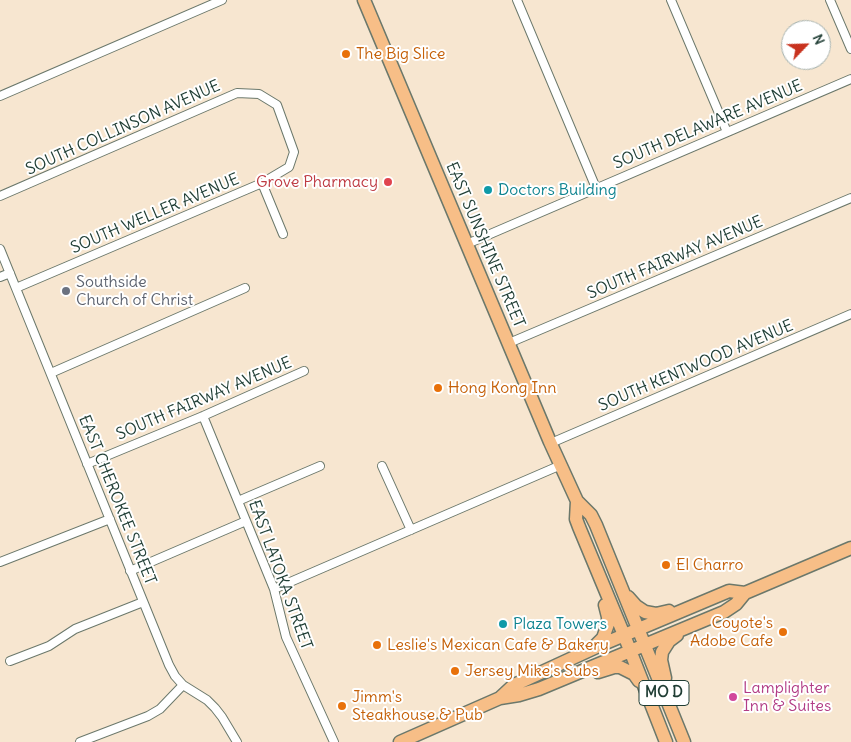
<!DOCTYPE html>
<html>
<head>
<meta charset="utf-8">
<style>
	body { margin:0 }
	#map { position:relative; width:851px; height:742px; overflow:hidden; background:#f7e6d0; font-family:Delius,sans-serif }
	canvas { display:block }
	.north { position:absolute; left:781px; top:20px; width:50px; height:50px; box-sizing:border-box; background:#fff; border:1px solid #a5b1ae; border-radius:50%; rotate:66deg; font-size:14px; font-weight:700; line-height:20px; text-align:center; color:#1f3d34 }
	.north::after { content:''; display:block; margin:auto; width:18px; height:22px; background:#c8321e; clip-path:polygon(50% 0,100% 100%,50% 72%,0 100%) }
</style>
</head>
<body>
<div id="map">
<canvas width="851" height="742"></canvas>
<div class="north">N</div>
</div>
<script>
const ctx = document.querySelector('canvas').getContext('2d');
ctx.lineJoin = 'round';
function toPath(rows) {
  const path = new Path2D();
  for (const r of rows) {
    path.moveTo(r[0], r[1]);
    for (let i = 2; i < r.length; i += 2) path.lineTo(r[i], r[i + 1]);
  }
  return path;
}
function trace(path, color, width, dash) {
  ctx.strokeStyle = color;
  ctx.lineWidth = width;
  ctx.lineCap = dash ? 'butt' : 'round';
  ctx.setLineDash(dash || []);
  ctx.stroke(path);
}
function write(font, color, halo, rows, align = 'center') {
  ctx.font = font + ' Delius,sans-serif';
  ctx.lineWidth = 4;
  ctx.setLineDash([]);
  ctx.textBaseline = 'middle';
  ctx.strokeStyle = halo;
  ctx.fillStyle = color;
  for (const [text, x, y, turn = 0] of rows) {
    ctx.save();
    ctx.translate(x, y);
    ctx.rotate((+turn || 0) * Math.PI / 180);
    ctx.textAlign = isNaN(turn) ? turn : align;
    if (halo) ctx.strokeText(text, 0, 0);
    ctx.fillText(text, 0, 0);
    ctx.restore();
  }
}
const street = toPath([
	[517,0,596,188],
	[671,0,727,132],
	[830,0,851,49],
	[0,96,222,0],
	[262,183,283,234],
	[0,196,237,93,259,94,277,105,294,152,289,167,262,183,16,288],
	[467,244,851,79],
	[0,249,169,665,175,676,183,685,207,700,215,708,222,717,237,742],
	[0,277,10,273],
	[509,343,851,198],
	[51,373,245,288],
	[203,416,274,589,286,637,334,742],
	[551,443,851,314],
	[87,464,203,416,304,371],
	[382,466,411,530],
	[238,501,320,466],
	[0,562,110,519],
	[130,571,246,521],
	[274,589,561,465],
	[10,661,49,646,75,629,143,602],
	[80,742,148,716,160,709,183,685]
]);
const primary = toPath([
	[364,0,550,442,577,501,591,515,596,525,684,742],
	[577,501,576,519,579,527,624,635,666,742],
	[628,597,636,606,645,612,656,614,669,611],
	[596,645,603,638,608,624,608,617,605,605],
	[598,672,614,667,620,667,634,674,639,681],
	[665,678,661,660,662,652,669,641,677,635],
	[500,698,514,685,603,644,729,591,745,593],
	[400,742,500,698,519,695,539,689,724,612,736,604,745,593,851,548]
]);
const markers = [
	[346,54,5,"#e8710a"],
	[388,182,5,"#e0444e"],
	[488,190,5,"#0f9aa8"],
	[66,291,5,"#6b7280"],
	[438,388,5,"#e8710a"],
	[666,565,5,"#e8710a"],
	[503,624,5,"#0f9aa8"],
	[783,632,5,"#e8710a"],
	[377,645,5,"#e8710a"],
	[455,671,5,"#e8710a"],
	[733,697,5,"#d1479c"],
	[342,706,5,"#e8710a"]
];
const shields = [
	[664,693,50]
];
const shieldNames = [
	["MO D",664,693]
];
const foodNames = [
	["The Big Slice",356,54],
	["Hong Kong Inn",448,388],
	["El Charro",676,565],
	["Coyote's",773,623,"right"],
	["Adobe Cafe",773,641,"right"],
	["Leslie's Mexican Cafe & Bakery",387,645],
	["Jersey Mike's Subs",465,671],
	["Jimm's",352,697],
	["Steakhouse & Pub",352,715]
];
const streetNames = [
	["SOUTH DELAWARE AVENUE",708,125,-23],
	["SOUTH COLLINSON AVENUE",123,128,-24],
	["SOUTH WELLER AVENUE",155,214,-23],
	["EAST SUNSHINE STREET",485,245,67],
	["SOUTH FAIRWAY AVENUE",675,258,-23],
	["SOUTH KENTWOOD AVENUE",696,366,-23],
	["SOUTH FAIRWAY AVENUE",204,399,-23],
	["EAST CHEROKEE STREET",117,500,68],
	["EAST LATOKA STREET",280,575,70]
];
const healthNames = [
	["Grove Pharmacy",378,182]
];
const cultureNames = [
	["Doctors Building",498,190],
	["Plaza Towers",513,624]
];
const worshipNames = [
	["Southside",76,282],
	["Church of Christ",76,300]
];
const hotelNames = [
	["Lamplighter",743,688],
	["Inn & Suites",743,706]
];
trace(street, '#6b786b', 10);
trace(primary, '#6b786b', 15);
trace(street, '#fff', 8);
trace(primary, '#f7be87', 12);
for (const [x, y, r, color] of markers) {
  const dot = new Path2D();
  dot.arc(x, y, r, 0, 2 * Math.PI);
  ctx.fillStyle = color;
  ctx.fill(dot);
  trace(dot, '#fff', 2);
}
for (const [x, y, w] of shields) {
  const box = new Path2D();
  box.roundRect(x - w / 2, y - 12.5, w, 25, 4);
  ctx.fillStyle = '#fff';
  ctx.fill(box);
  trace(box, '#1f3d34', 1);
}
write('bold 15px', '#1f3d34', null, shieldNames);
write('16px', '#c56008', '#fff', foodNames, 'left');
write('16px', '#1f3d34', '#fff', streetNames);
write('16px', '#be3a42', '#fff', healthNames, 'right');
write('16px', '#0d838f', '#fff', cultureNames, 'left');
write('16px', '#5b616d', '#fff', worshipNames, 'left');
write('16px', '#b23c85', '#fff', hotelNames, 'left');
</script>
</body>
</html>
